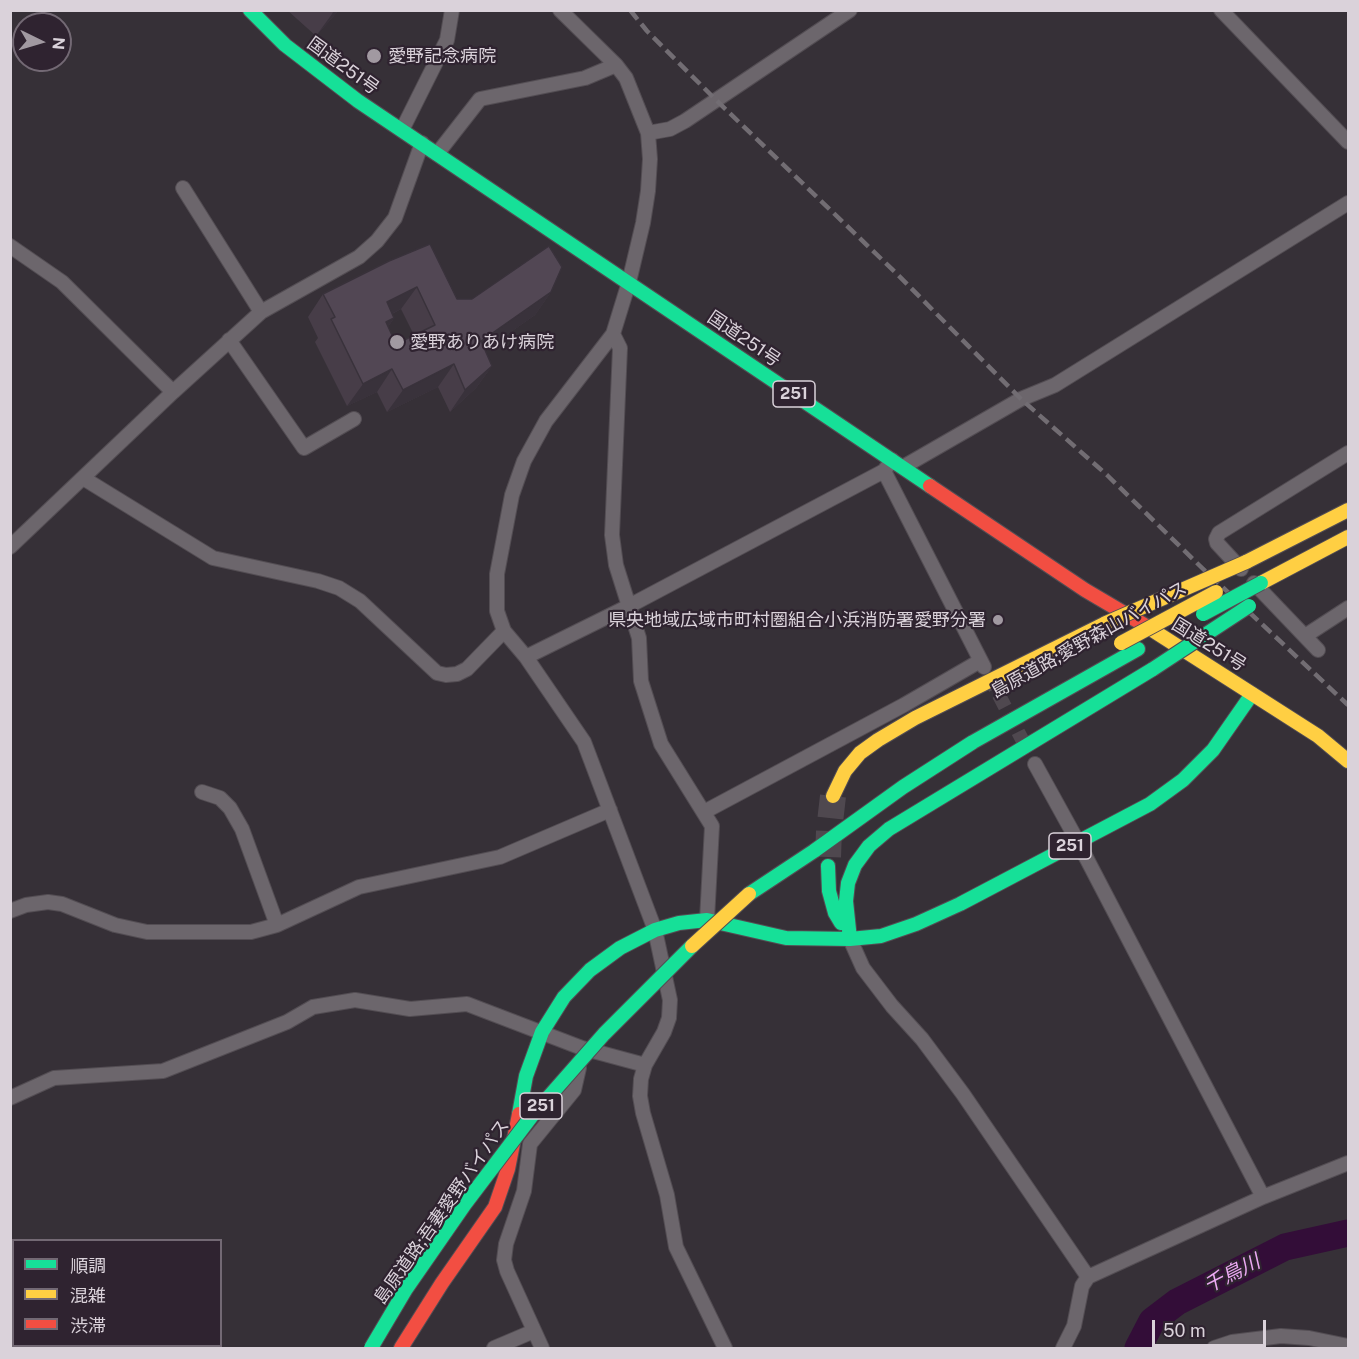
<!DOCTYPE html>
<html>
<head>
<meta charset="utf-8">
<style>
	body { margin:0 }
	#map { position:relative; width:1359px; height:1359px; overflow:hidden; background:#363037; font-family:"Public Sans","Noto Sans JP",sans-serif }
	canvas { display:block }
	.frame { position:absolute; inset:0; border:12px solid #dad2da; pointer-events:none }
	.legend { position:absolute; left:12px; top:1239px; width:210px; height:108px; box-sizing:border-box; background:#2f2330; border:2px solid #736974; margin:0; padding:8px 10px; list-style:none; font-size:18px; color:#dad2da }
	.legend li { display:flex; align-items:center; gap:12px; height:30px }
	.legend b { width:30px; border:2px solid #736974 }
	.north { position:absolute; left:12px; top:12px; width:60px; height:60px; box-sizing:border-box; background:#2f2330; border:2px solid #736974; border-radius:50%; rotate:95deg; font-size:16px; font-weight:700; line-height:24px; text-align:center; color:#dad2da }
	.north::after { content:''; display:block; margin:auto; width:21px; height:27px; background:#a199a1; clip-path:polygon(50% 0,100% 100%,50% 72%,0 100%) }
	.scale { position:absolute; left:1152px; top:1320px; width:114px; height:27px; box-sizing:border-box; border:3px solid #dad2da; border-top:0; padding-left:8px; font-size:18px; line-height:21px; white-space:nowrap; color:#dad2da; -webkit-text-stroke:4px #2f2330; paint-order:stroke }
</style>
</head>
<body>
<div id="map">
<canvas width="1359" height="1359"></canvas>
<div class="frame"></div>
<ul class="legend">
<li><b style="height:8px;background:#16e098"></b>順調</li>
<li><b style="height:8px;background:#ffcf43"></b>混雑</li>
<li><b style="height:8px;background:#f24e42"></b>渋滞</li>
</ul>
<div class="north">N</div>
<div class="scale">50 m</div>
</div>
<script>
const ctx = document.querySelector('canvas').getContext('2d');
ctx.lineJoin = 'round';
function toPath(rows) {
  const path = new Path2D();
  for (const r of rows) {
    path.moveTo(r[0], r[1]);
    for (let i = 2; i < r.length; i += 2) path.lineTo(r[i], r[i + 1]);
  }
  return path;
}
function trace(path, color, width, dash) {
  ctx.strokeStyle = color;
  ctx.lineWidth = width;
  ctx.lineCap = dash ? 'butt' : 'round';
  ctx.setLineDash(dash || []);
  ctx.stroke(path);
}
function fillPath(path, color) {
  ctx.fillStyle = color;
  ctx.fill(path, 'evenodd');
}
function write(font, color, halo, rows, align = 'center') {
  ctx.font = font + ' "Public Sans","Noto Sans JP",sans-serif';
  ctx.lineWidth = 4.5;
  ctx.setLineDash([]);
  ctx.textBaseline = 'middle';
  ctx.strokeStyle = halo;
  ctx.fillStyle = color;
  for (const [text, x, y, turn = 0] of rows) {
    ctx.save();
    ctx.translate(x, y);
    ctx.rotate((+turn || 0) * Math.PI / 180);
    ctx.textAlign = isNaN(turn) ? turn : align;
    if (halo) ctx.strokeText(text, 0, 0);
    ctx.fillText(text, 0, 0);
    ctx.restore();
  }
}
const river = toPath([
	[1138,1348,1152,1321,1177,1302,1285,1247,1348,1233]
]);
const streetTunnel = toPath([
	[989,676,1027,749]
]);
const highwayTunnel = toPath([
	[828,857,829,831,833,796]
]);
const street = toPath([
	[560,10,616,65,626,78,648,133,650,159,648,191,643,223,629,282,613,334,546,421,524,461,512,495,497,574,497,611,504,631,526,657,584,742,655,930,670,1000,669,1018,664,1032,645,1065,641,1079,640,1096,643,1113,667,1195,676,1247,725,1348],
	[1221,10,1348,142],
	[402,130,447,40,452,10],
	[648,133,670,129,685,121,850,10],
	[437,154,480,99,585,78,616,65],
	[183,188,261,312],
	[10,246,62,282,173,392],
	[613,334,620,348,612,535,616,565,639,638,641,681,661,744,712,826,707,920],
	[229,340,304,448,354,419],
	[903,467,1021,399,1055,385,1348,203],
	[884,471,984,667],
	[83,478,213,558,318,581,339,588,360,601,437,673,446,675,457,674,467,669,504,631],
	[10,547,173,392,261,312,359,257,377,241,395,218,422,143],
	[1241,569,1217,543,1216,539,1219,533,1348,453],
	[1254,583,1318,650],
	[1305,636,1348,608],
	[526,657,629,606,884,471,892,460],
	[1035,764,1078,842,1263,1197],
	[202,792,220,798,230,808,242,829,277,925],
	[704,812,904,705,980,661],
	[10,911,26,905,48,902,62,904,115,925,147,932,251,932,277,925,359,887,500,857,610,810],
	[850,939,863,968,892,1006,922,1039,963,1094,1088,1277],
	[10,1098,54,1078,163,1071,287,1022,313,1007,355,1000,410,1009,467,1004,582,1048,645,1065],
	[494,1348,534,1331],
	[542,1348,507,1271,504,1260,506,1244,524,1191,530,1144,574,1090,579,1068],
	[1063,1348,1074,1326,1082,1286,1088,1277,1263,1197,1348,1163],
	[1214,1348,1232,1342,1281,1336,1309,1338,1348,1346]
]);
const fast = toPath([
	[250,10,285,45,358,101,930,486],
	[828,866,829,891,835,913,841,923],
	[749,894,814,851,903,787,973,742,1138,649],
	[850,939,881,936,916,924,960,904,1150,804,1183,780,1213,750,1252,694],
	[850,939,846,901,848,883,855,865,869,846,889,829,1153,669],
	[519,1114,526,1076,542,1032,564,997,590,970,620,948,655,930,679,923,707,920,786,938,850,939]
]);
const slow = toPath([
	[1246,562,1348,510],
	[1261,583,1348,537],
	[1146,626,1318,736,1348,761],
	[833,796,845,771,860,753,878,740,915,718,1106,623]
]);
const jam = toPath([
	[930,486,1085,590,1146,626],
	[401,1348,442,1283,495,1207,508,1169,519,1114]
]);
const rail = toPath([
	[630,10,647,31,715,99,898,275,1021,399,1107,475,1199,565,1348,705]
]);
const fastBridge = toPath([
	[1203,614,1261,583],
	[1153,669,1249,606],
	[371,1348,406,1289,465,1204,531,1117,604,1034,692,946]
]);
const slowBridge = toPath([
	[1106,623,1246,562],
	[1121,643,1216,592],
	[692,946,749,894]
]);
const wall = toPath([
	[287,10,339,10,316,36],
	[389,261,457,299,472,299,551,292,535,315,485,350,492,366,476,388,450,412,438,387,387,412,377,392,347,406,315,342,318,338,308,317,323,294],
	[401,309,414,335,396,344,388,327,394,318,392,314]
]);
const shadedWall = toPath([
	[334,10,339,10,316,36,332,14],
	[417,287,401,309,371,324,387,302],
	[551,292,535,315,465,364,481,341],
	[394,318,379,340,386,322],
	[454,364,438,387,387,412,403,390],
	[492,366,476,388,450,412,465,390],
	[392,369,377,392,347,406,363,384]
]);
const building = toPath([
	[430,244,457,299,472,299,549,246,562,267,551,292,481,341,492,366,465,390,454,364,403,390,392,369,363,384,331,319,335,317,323,294,389,261,430,244],
	[417,287,435,325,396,344,386,322,394,318,387,302,417,287]
]);
const markers = [
	[374,56,8,"#a199a1"],
	[397,342,8,"#a199a1"],
	[998,620,6,"#a199a1"]
];
const shields = [
	[794,394,42],
	[1070,846,42],
	[541,1106,42]
];
const shieldNames = [
	["251",794,394],
	["251",1070,846],
	["251",541,1106]
];
const poiNames = [
	["愛野記念病院",388,56],
	["愛野ありあけ病院",410,342],
	["県央地域広域市町村圏組合小浜消防署愛野分署",986,620,"right"]
];
const streetNames = [
	["国道251号",343,66,36],
	["国道251号",744,339,34],
	["島原道路;愛野森山バイパス",1089,640,-29],
	["国道251号",1209,645,32],
	["島原道路;吾妻愛野バイパス",442,1212,-55]
];
const waterNames = [
	["千鳥川",1232,1274,-27]
];
trace(river, '#330d38', 27);
trace(streetTunnel, '#4f484f', 14, [14, 7]);
trace(highwayTunnel, '#4f484f', 26, [26, 13]);
trace(street, '#534d53', 16);
trace(fast, '#534d53', 16);
trace(slow, '#534d53', 16);
trace(jam, '#534d53', 16);
trace(street, '#6c666c', 14);
trace(fast, '#16e098', 14);
trace(slow, '#ffcf43', 14);
trace(jam, '#f24e42', 14);
trace(rail, '#726d73', 4.5, [12, 6]);
trace(fastBridge, '#534d53', 16, []);
trace(slowBridge, '#534d53', 16, []);
trace(fastBridge, '#16e098', 14);
trace(slowBridge, '#ffcf43', 14);
fillPath(wall, '#473d48');
fillPath(shadedWall, '#39323b');
fillPath(building, '#524754');
trace(building, '#39323b', 1.5);
for (const [x, y, r, color] of markers) {
  const dot = new Path2D();
  dot.arc(x, y, r, 0, 2 * Math.PI);
  ctx.fillStyle = color;
  ctx.fill(dot);
  trace(dot, '#2f2330', 2);
}
for (const [x, y, w] of shields) {
  const box = new Path2D();
  box.roundRect(x - w / 2, y - 13, w, 26, 4.5);
  ctx.fillStyle = '#2f2330';
  ctx.fill(box);
  trace(box, '#dad2da', 1.5);
}
write('bold 16px', '#dad2da', null, shieldNames);
write('18px', '#dad2da', '#2f2330', poiNames, 'left');
write('18px', '#dad2da', '#2f2330', streetNames);
write('italic 20px', '#ecaaf3', '#2f2330', waterNames);
</script>
</body>
</html>
